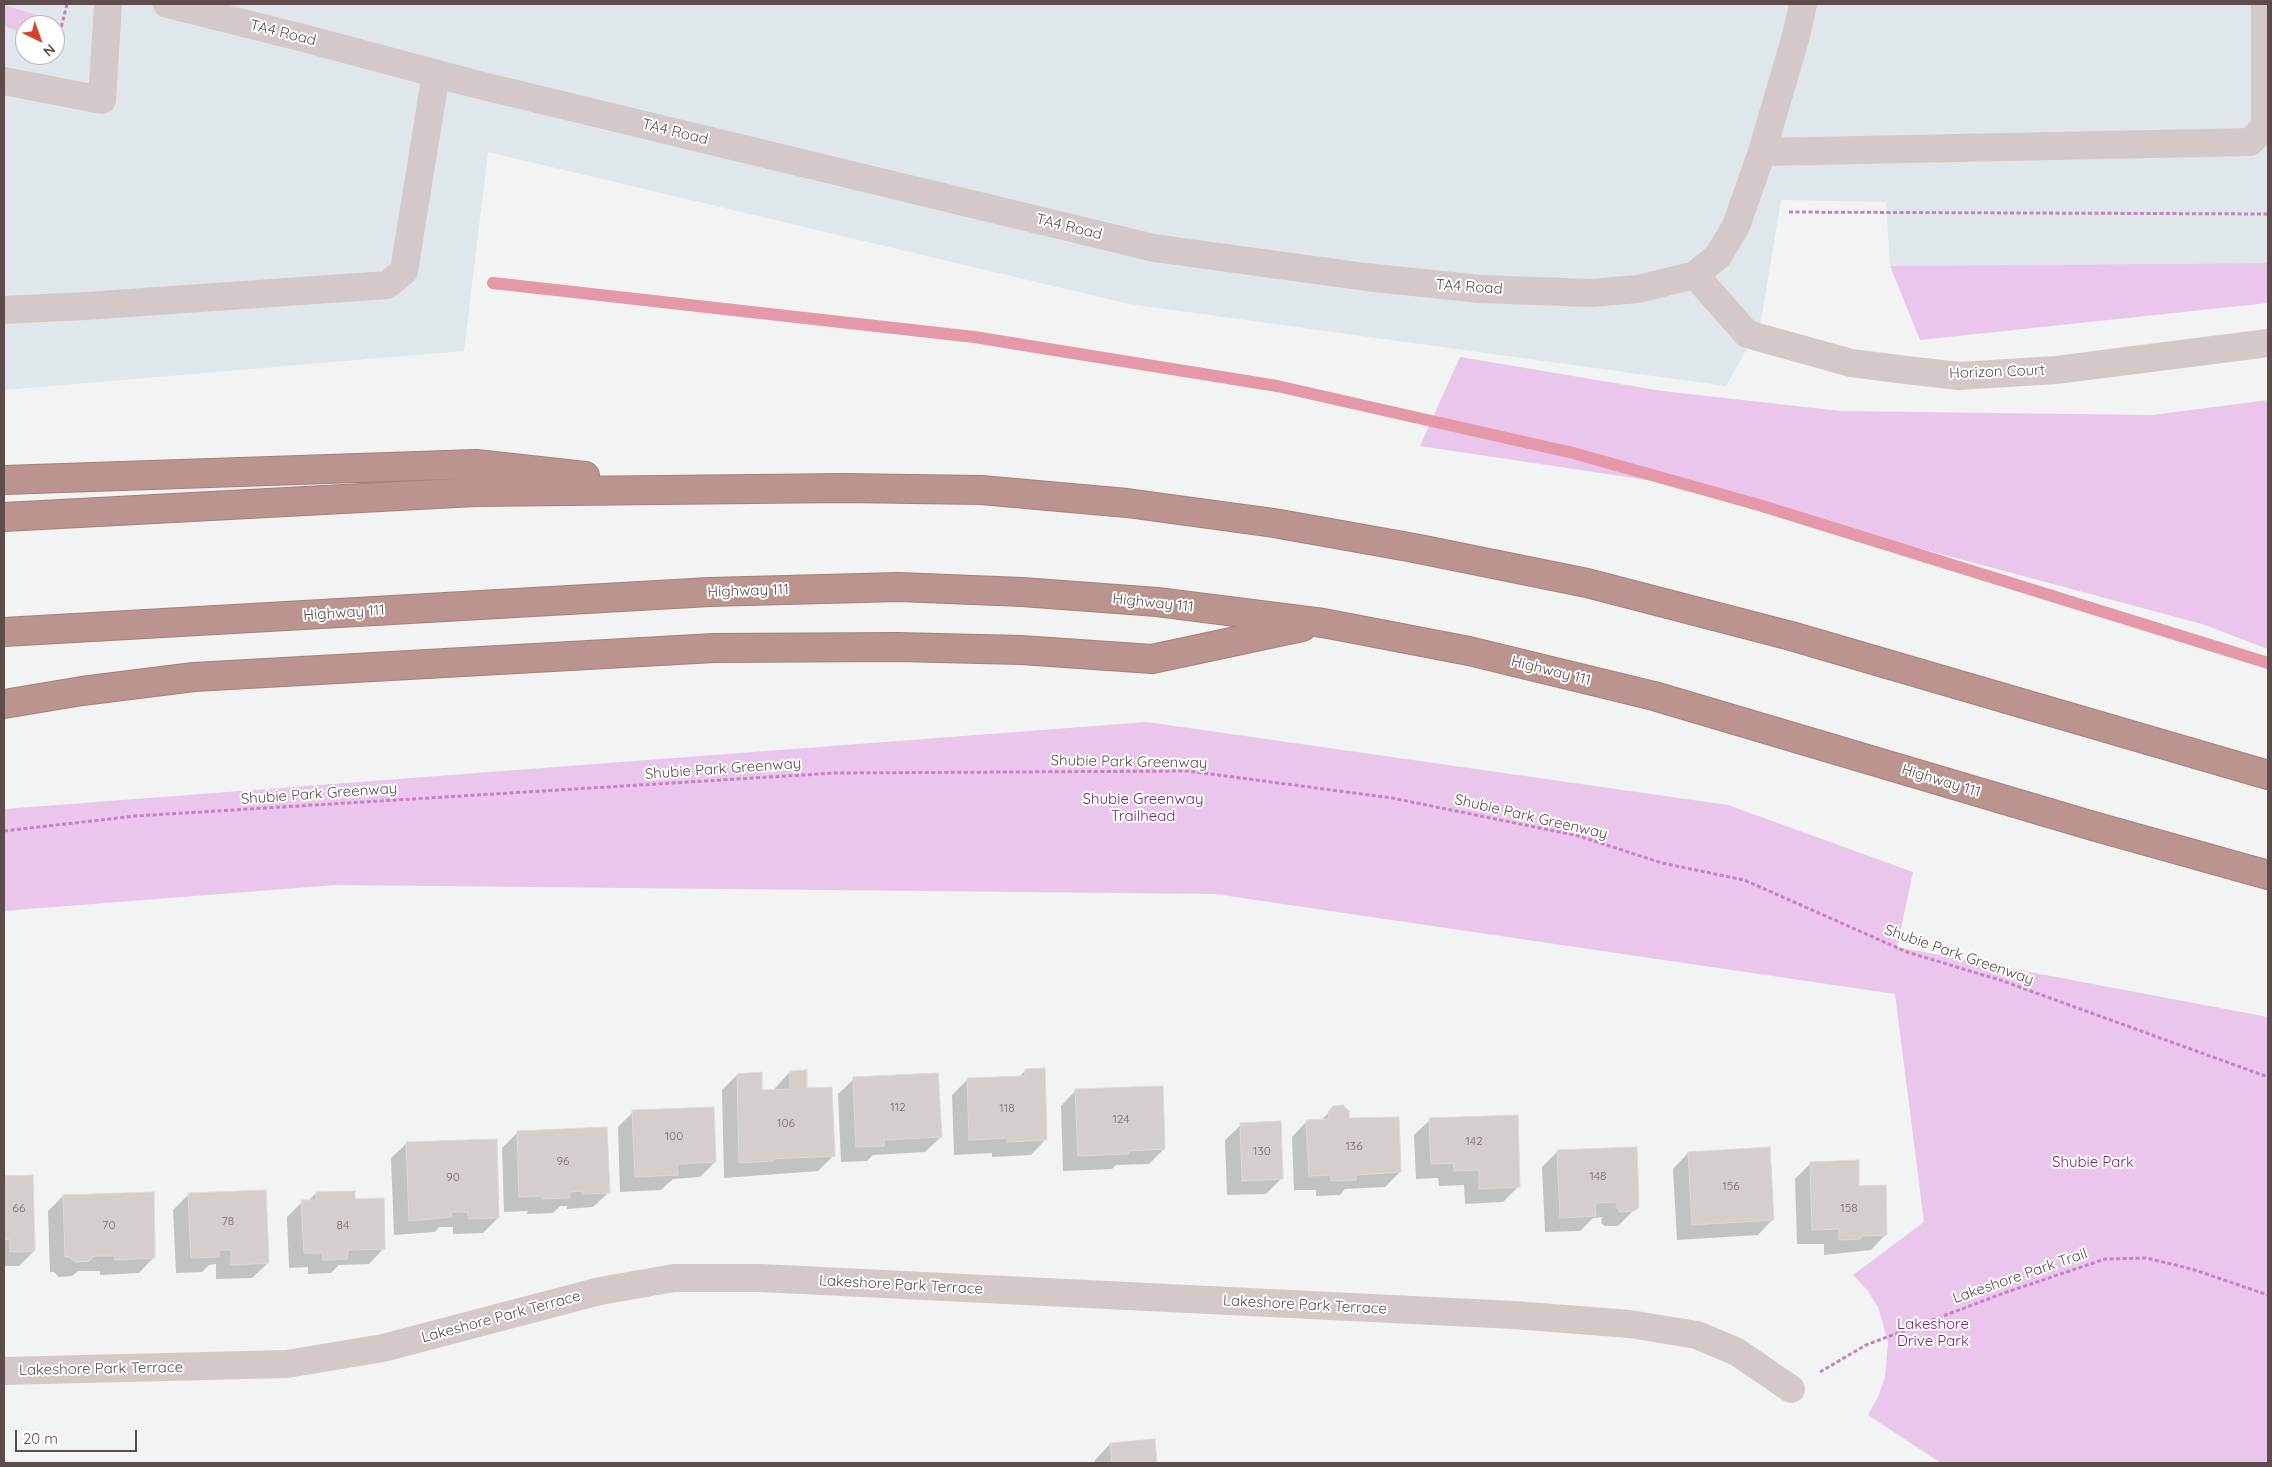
<!DOCTYPE html>
<html>
<head>
<meta charset="utf-8">
<style>
	body { margin:0 }
	#map { position:relative; width:2272px; height:1467px; overflow:hidden; background:#f2f4f3; font-family:Quicksand,sans-serif }
	canvas { display:block }
	.frame { position:absolute; inset:0; border:5px solid #5e4c4c; pointer-events:none }
	.north { position:absolute; left:15px; top:15px; width:50px; height:50px; box-sizing:border-box; background:#fff; border:1px solid #bfb7b7; border-radius:50%; rotate:138deg; font-size:14px; font-weight:700; line-height:20px; text-align:center; color:#5e4c4c }
	.north::after { content:''; display:block; margin:auto; width:18px; height:22px; background:#d4432c; clip-path:polygon(50% 0,100% 100%,50% 72%,0 100%) }
	.scale { position:absolute; left:15px; top:1430px; width:122px; height:22px; box-sizing:border-box; border:2px solid #5e4c4c; border-top:0; padding-left:6px; font-size:15px; line-height:18px; white-space:nowrap; color:#5e4c4c; -webkit-text-stroke:4px #fff; paint-order:stroke }
</style>
</head>
<body>
<div id="map">
<canvas width="2272" height="1467"></canvas>
<div class="frame"></div>
<div class="north">N</div>
<div class="scale">20 m</div>
</div>
<script>
const ctx = document.querySelector('canvas').getContext('2d');
ctx.lineJoin = 'round';
function fillPath(path, color) {
  ctx.fillStyle = color;
  ctx.fill(path, 'evenodd');
}
function toPath(rows) {
  const path = new Path2D();
  for (const r of rows) {
    path.moveTo(r[0], r[1]);
    for (let i = 2; i < r.length; i += 2) path.lineTo(r[i], r[i + 1]);
  }
  return path;
}
function trace(path, color, width, dash) {
  ctx.strokeStyle = color;
  ctx.lineWidth = width;
  ctx.lineCap = dash ? 'butt' : 'round';
  ctx.setLineDash(dash || []);
  ctx.stroke(path);
}
function write(font, color, halo, rows, align = 'center') {
  ctx.font = font + ' Quicksand,sans-serif';
  ctx.lineWidth = 4;
  ctx.setLineDash([]);
  ctx.textBaseline = 'middle';
  ctx.strokeStyle = halo;
  ctx.fillStyle = color;
  for (const [text, x, y, turn = 0] of rows) {
    ctx.save();
    ctx.translate(x, y);
    ctx.rotate((+turn || 0) * Math.PI / 180);
    ctx.textAlign = isNaN(turn) ? turn : align;
    if (halo) ctx.strokeText(text, 0, 0);
    ctx.fillText(text, 0, 0);
    ctx.restore();
  }
}
const commercial = toPath([
	[4,4,2268,4,2268,263,1890,266,1886,202,1781,200,1760,326,1726,386,1129,304,488,152,464,351,4,390],
	[25,25,55,25,55,55,25,55]
]);
const green = toPath([
	[4,5,57,21,54,25,25,25,25,33,4,26],
	[2268,263,2268,303,1920,340,1890,266],
	[1460,357,1662,391,1841,411,2152,415,2268,400,2268,649,2202,624,1687,486,1420,446],
	[1147,722,1728,805,1913,872,1897,947,2268,1017,2268,1463,1941,1463,1868,1415,1878,1397,1885,1377,1888,1342,1878,1307,1867,1290,1853,1275,1924,1222,1895,994,1215,894,335,885,4,911,4,809]
]);
const shadow = toPath([
	[1026,1070,1046,1139,1031,1155,992,1157,992,1153,954,1155,952,1095,967,1080,1018,1078],
	[790,1072,833,1156,818,1171,724,1178,722,1090,737,1075,761,1091,775,1090,775,1088],
	[854,1079,941,1137,925,1152,873,1155,867,1161,841,1162,838,1094],
	[1076,1090,1164,1149,1149,1164,1116,1165,1112,1169,1063,1171,1061,1106],
	[1334,1108,1400,1172,1385,1187,1345,1189,1340,1195,1316,1196,1316,1190,1294,1190,1292,1137,1307,1121,1320,1121],
	[633,1112,715,1162,700,1177,673,1179,661,1190,620,1192,618,1127],
	[1430,1120,1518,1187,1503,1202,1465,1204,1464,1185,1439,1186,1438,1178,1416,1179,1414,1135],
	[1241,1125,1282,1178,1266,1194,1227,1195,1225,1140],
	[518,1132,609,1192,593,1207,567,1209,567,1206,560,1206,553,1213,527,1214,528,1211,504,1212,502,1148],
	[407,1143,498,1218,483,1233,453,1234,453,1227,439,1227,435,1232,394,1235,391,1158],
	[1557,1152,1634,1210,1618,1226,1605,1226,1601,1223,1602,1217,1593,1218,1580,1231,1545,1232,1542,1167],
	[1688,1153,1773,1219,1758,1235,1677,1240,1673,1169],
	[1811,1163,1858,1188,1886,1234,1871,1250,1824,1255,1824,1244,1797,1244,1795,1179],
	[31,1176,34,1251,19,1266,4,1266,4,1177],
	[316,1193,354,1200,384,1248,369,1264,339,1265,331,1273,308,1274,308,1267,289,1268,287,1217,302,1202,308,1201],
	[189,1194,268,1263,252,1278,216,1279,216,1264,209,1265,202,1272,176,1273,173,1210],
	[63,1196,154,1257,139,1273,100,1275,100,1271,78,1271,72,1276,59,1277,54,1272,50,1272,48,1211],
	[1154,1440,1156,1463,1095,1463,1095,1460,1110,1444]
]);
const stream = toPath([
	[493,283,974,337,1277,386,1573,453,1759,505,2268,663]
]);
const building = toPath([
	[1045,1068,1047,1140,1007,1142,1007,1138,969,1140,967,1078,1025,1076,1025,1069,1045,1068],
	[807,1070,807,1088,832,1087,835,1156,773,1159,773,1161,739,1163,737,1074,762,1072,762,1090,790,1089,790,1071,807,1070],
	[938,1073,942,1137,884,1140,884,1146,856,1147,853,1077,938,1073],
	[1163,1086,1165,1149,1129,1151,1129,1154,1078,1156,1075,1089,1163,1086],
	[1343,1105,1349,1111,1349,1118,1399,1117,1401,1172,1356,1175,1356,1180,1331,1181,1331,1175,1309,1176,1306,1120,1329,1119,1328,1112,1333,1106,1343,1105],
	[714,1107,716,1162,677,1164,678,1175,635,1177,632,1110,714,1107],
	[1518,1115,1520,1187,1479,1189,1479,1170,1454,1171,1453,1163,1431,1164,1429,1118,1518,1115],
	[1281,1121,1283,1179,1242,1181,1240,1123,1281,1121],
	[607,1127,610,1193,582,1194,582,1191,570,1192,570,1198,542,1199,542,1196,519,1197,517,1131,607,1127],
	[497,1139,499,1218,468,1219,468,1212,451,1212,452,1217,409,1221,406,1142,497,1139],
	[1637,1147,1639,1207,1635,1211,1620,1212,1616,1207,1617,1202,1595,1203,1596,1216,1560,1218,1557,1150,1637,1147],
	[1770,1147,1774,1220,1692,1225,1688,1152,1770,1147],
	[1859,1160,1859,1186,1886,1185,1887,1235,1861,1236,1861,1239,1839,1240,1839,1229,1812,1230,1810,1162,1859,1160],
	[33,1175,35,1251,10,1252,10,1239,4,1240,4,1176,33,1175],
	[266,1190,269,1263,231,1265,231,1250,219,1250,219,1257,191,1258,188,1193,266,1190],
	[355,1191,355,1199,384,1198,385,1249,348,1250,347,1259,323,1260,322,1253,304,1253,301,1200,316,1200,316,1192,355,1191],
	[154,1192,155,1258,115,1260,115,1256,94,1256,89,1261,75,1262,69,1257,65,1257,63,1195,154,1192],
	[1155,1439,1157,1463,1112,1463,1110,1443,1155,1439]
]);
const path = toPath([
	[55,52,67,4],
	[1789,212,2268,214],
	[4,831,135,816,835,773,1188,771,1392,798,1579,836,1662,863,1744,880,1907,952,2003,981,2268,1077],
	[1820,1372,1866,1345,2004,1293,2105,1259,2146,1258,2192,1269,2268,1295]
]);
const minor = toPath([
	[167,4,307,39,475,84,1154,248,1366,277,1480,289,1591,293,1638,289,1695,275,1718,256,1736,226,1762,152,1796,36,1803,4],
	[4,81,102,100,108,4],
	[1762,152,2250,142,2265,127,2265,4],
	[1695,275,1747,334,1851,363,1906,370,1959,376,2056,370,2268,343],
	[4,310,86,306,387,285,404,271,436,73],
	[4,1371,287,1364,383,1348,600,1291,674,1278,761,1278,1514,1315,1630,1324,1697,1335,1737,1352,1791,1389]
]);
const highway = toPath([
	[4,480,476,464,585,476],
	[4,517,475,492,845,488,981,490,1127,503,1274,523,1414,548,1587,583,1791,636,2268,775],
	[4,632,710,592,899,587,1022,592,1157,602,1323,623,1469,651,1654,696,2093,826,2268,875],
	[4,704,82,691,194,677,714,648,898,647,1021,650,1152,659,1302,627]
]);
const numberNames = [
	["112",898,1107],
	["118",1007,1108],
	["124",1121,1119],
	["106",786,1123],
	["100",674,1136],
	["142",1474,1141],
	["136",1354,1146],
	["130",1262,1151],
	["96",563,1161],
	["148",1598,1176],
	["90",453,1177],
	["156",1731,1186],
	["66",19,1208],
	["158",1849,1208],
	["78",228,1221],
	["70",109,1225],
	["84",343,1225]
];
const streetNames = [
	["TA4 Road",283,33,14],
	["TA4 Road",675,132,14],
	["TA4 Road",1069,227,14],
	["TA4 Road",1469,287,4],
	["Horizon Court",1997,372,-2],
	["Highway 111",748,591,-2],
	["Highway 111",1153,603,6],
	["Highway 111",344,613,-4],
	["Highway 111",1551,671,14],
	["Shubie Park Greenway",1129,762,1],
	["Shubie Park Greenway",723,769,-4],
	["Highway 111",1941,781,17],
	["Shubie Park Greenway",319,794,-4],
	["Shubie Park Greenway",1531,817,13],
	["Shubie Park Greenway",1959,955,19],
	["Lakeshore Park Trail",2020,1276,-19],
	["Lakeshore Park Terrace",901,1285,3],
	["Lakeshore Park Terrace",1305,1305,3],
	["Lakeshore Park Terrace",501,1317,-15],
	["Lakeshore Park Terrace",101,1369,-1]
];
const parkNames = [
	["Shubie Greenway",1143,799],
	["Trailhead",1143,816],
	["Shubie Park",2093,1162],
	["Lakeshore",1933,1324],
	["Drive Park",1933,1341]
];
fillPath(commercial, '#e0e7ea');
fillPath(green, '#ebc6ec');
fillPath(shadow, '#0003');
trace(stream, '#e598a9', 12);
fillPath(building, '#d4cecd');
trace(building, '#ddd9d7', 1);
trace(highway, '#a77f7a', 30);
trace(path, '#c781c2', 3, [4, 2.5]);
trace(minor, '#d5c8c8', 28);
trace(highway, '#bb938f', 28);
write('12px', '#7c6c6c', null, numberNames);
write('15px', '#5e4c4c', '#fff', streetNames);
write('15px', '#7a2174', '#fff', parkNames);
</script>
</body>
</html>
